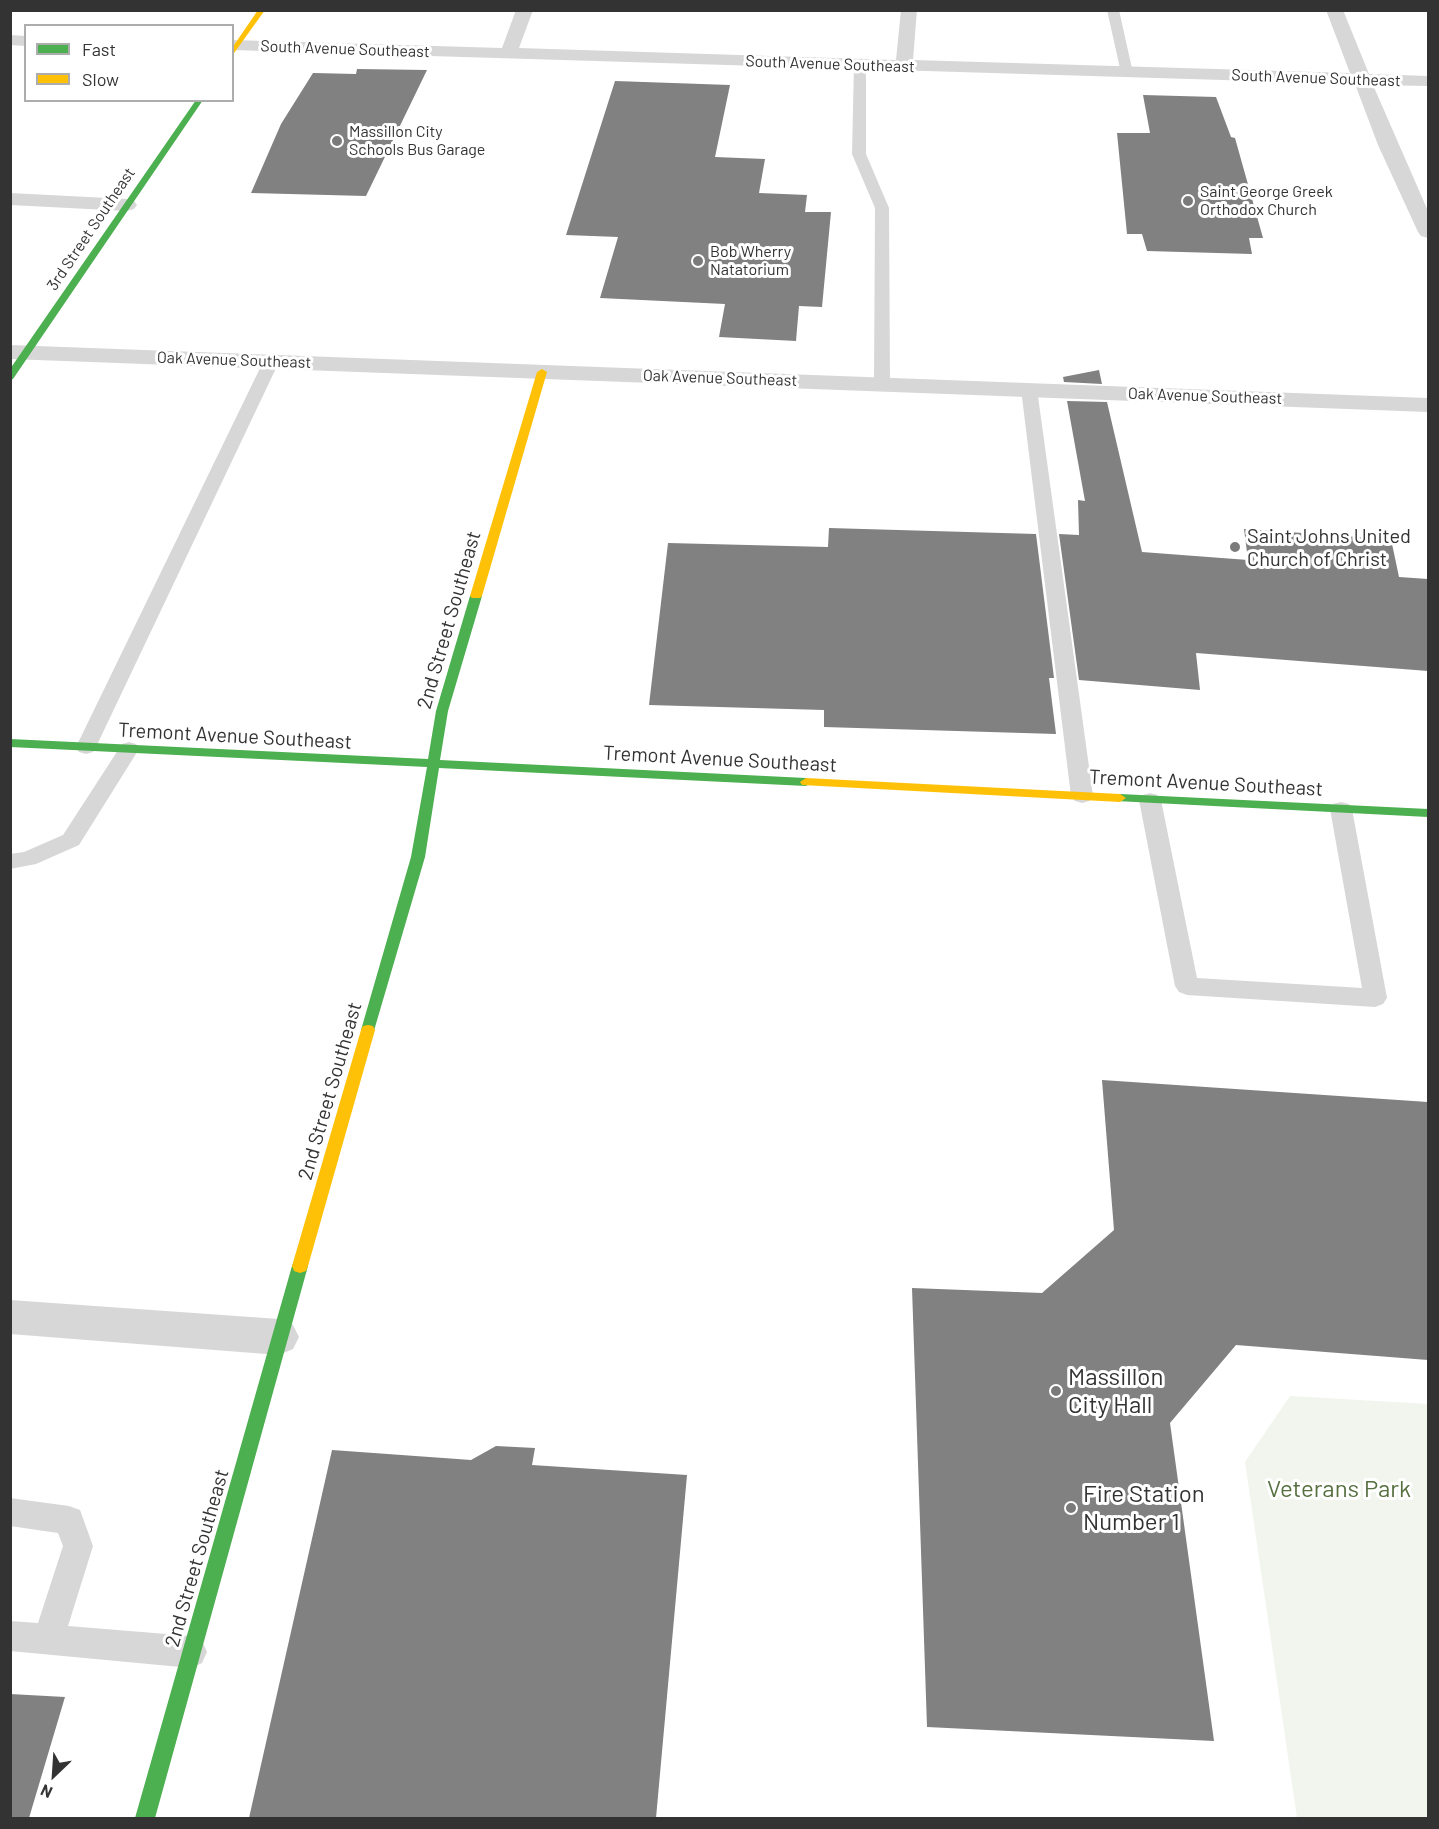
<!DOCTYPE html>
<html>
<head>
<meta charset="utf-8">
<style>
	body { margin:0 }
	#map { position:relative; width:1439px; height:1829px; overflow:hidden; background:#fff; font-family:Barlow,sans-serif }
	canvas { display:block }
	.frame { position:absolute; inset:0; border:12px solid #333; pointer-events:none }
	.legend { position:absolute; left:24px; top:24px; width:210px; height:78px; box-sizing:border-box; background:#fff; border:2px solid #adadad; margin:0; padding:8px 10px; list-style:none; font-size:18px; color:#333 }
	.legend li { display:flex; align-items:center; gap:12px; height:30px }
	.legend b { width:30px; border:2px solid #adadad }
	.north { position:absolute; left:24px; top:1745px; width:60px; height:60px; -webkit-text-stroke:4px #fff; paint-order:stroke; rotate:205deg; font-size:16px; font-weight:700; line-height:24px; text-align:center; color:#333 }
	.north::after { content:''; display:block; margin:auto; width:21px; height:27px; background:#333; clip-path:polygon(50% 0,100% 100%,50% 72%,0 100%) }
</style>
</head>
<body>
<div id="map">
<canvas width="1439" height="1829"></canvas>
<div class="frame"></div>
<ul class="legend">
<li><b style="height:8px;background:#4caf50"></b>Fast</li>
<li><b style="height:8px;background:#ffc107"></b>Slow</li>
</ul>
<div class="north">N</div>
</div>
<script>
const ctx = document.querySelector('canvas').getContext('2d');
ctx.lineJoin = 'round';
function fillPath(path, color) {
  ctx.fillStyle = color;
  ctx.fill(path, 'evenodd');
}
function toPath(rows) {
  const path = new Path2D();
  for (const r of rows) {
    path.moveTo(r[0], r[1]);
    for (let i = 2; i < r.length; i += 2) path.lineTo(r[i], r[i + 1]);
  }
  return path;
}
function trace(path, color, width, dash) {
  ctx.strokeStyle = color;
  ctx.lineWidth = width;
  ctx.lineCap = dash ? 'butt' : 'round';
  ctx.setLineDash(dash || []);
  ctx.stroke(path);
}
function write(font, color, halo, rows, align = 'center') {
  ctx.font = font + ' Barlow,sans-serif';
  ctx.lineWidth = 6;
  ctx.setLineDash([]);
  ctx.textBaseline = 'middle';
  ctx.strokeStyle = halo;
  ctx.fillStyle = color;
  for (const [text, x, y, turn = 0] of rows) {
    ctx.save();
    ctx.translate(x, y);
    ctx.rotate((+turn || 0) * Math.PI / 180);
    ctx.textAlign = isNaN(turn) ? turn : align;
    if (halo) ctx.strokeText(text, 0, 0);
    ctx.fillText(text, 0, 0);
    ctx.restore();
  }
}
const green = toPath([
	[1290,1396,1428,1404,1428,1818,1297,1818,1245,1462]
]);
const building = toPath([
	[357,69,427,70,366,196,251,193,281,124,313,73,356,74],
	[615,81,730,85,715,157,765,159,759,193,807,195,805,212,831,212,822,307,799,306,796,341,719,337,725,304,600,298,618,237,566,235],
	[1143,95,1216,97,1231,137,1235,138,1263,238,1249,238,1252,254,1147,251,1142,234,1127,234,1117,133,1150,133],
	[1099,370,1102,384,1064,382,1063,377],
	[1067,401,1107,402,1142,552,1248,560,1244,529,1391,539,1399,577,1428,579,1428,671,1196,653,1200,690,1079,680,1059,534,1079,535,1078,500,1085,501],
	[829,528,1036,534,1054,678,1049,678,1056,734,824,727,824,710,649,705,668,543,828,547],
	[1102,1080,1428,1102,1428,1360,1236,1345,1170,1423,1214,1741,927,1727,912,1288,1042,1293,1114,1230],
	[496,1446,535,1448,532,1465,687,1475,656,1818,249,1818,332,1450,471,1460],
	[10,1694,65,1697,29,1818,10,1818]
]);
const lane = toPath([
	[1107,10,1119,10,1133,73,1131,76,1123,76,1121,73,1107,10],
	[860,61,866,65,866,154,889,208,890,384,882,389,874,384,875,208,852,154,854,65,860,61],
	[271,357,279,362,96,747,93,752,86,754,79,752,76,747,263,362,271,357],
	[1029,384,1037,389,1093,796,1089,801,1082,803,1075,801,1071,796,1021,389,1029,384],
	[129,742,136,744,139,749,79,845,36,864,10,869,10,854,24,852,63,835,122,744,129,742],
	[1150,793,1157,795,1161,800,1197,978,1362,988,1330,809,1333,804,1341,802,1349,804,1352,809,1387,998,1383,1004,1375,1007,1187,995,1179,992,1175,986,1139,800,1143,795,1150,793],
	[10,1498,69,1506,80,1510,93,1546,68,1626,191,1636,202,1641,207,1652,202,1663,191,1668,10,1651,10,1621,38,1623,63,1546,58,1533,10,1526,10,1498]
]);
const street = toPath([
	[516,10,533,10,519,48,896,60,901,10,917,10,913,60,1350,73,1326,10,1343,10,1369,74,1428,76,1428,86,1373,85,1428,211,1428,238,1421,236,1418,232,1378,145,1355,84,232,50,232,40,502,48,516,10],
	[10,35,26,36,26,46,10,45,10,35],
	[10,193,127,199,134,201,137,205,134,209,127,211,10,205,10,193],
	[10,345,1428,398,1428,412,10,359,10,345],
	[10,1300,279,1319,293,1325,299,1337,293,1349,279,1355,10,1334,10,1300]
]);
const fast = toPath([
	[196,100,203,100,13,379,10,380,10,369,196,100],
	[476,593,482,596,448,711,440,760,806,778,812,782,806,786,439,768,425,857,373,1034,368,1035,363,1034,361,1030,411,857,427,767,10,747,10,739,428,759,436,711,470,596,476,593],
	[1120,794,1428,809,1428,817,1116,801,1114,798,1120,794],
	[300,1259,306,1261,308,1266,155,1818,135,1818,292,1266,294,1261,300,1259]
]);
const slow = toPath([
	[258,10,265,10,232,56,232,48,258,10],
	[542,369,547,372,482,596,480,598,472,598,470,596,537,372,542,369],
	[806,778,1120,794,1126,798,1120,802,802,785,800,782,806,778],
	[368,1025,373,1026,375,1030,308,1266,306,1271,300,1273,294,1271,292,1266,361,1030,363,1026,368,1025]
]);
const markers = [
	[337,141,6,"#7a7a7a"],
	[1188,201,6,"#7a7a7a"],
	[698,261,6,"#7a7a7a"],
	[1235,547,6,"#7a7a7a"],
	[1056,1391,6,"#7a7a7a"],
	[1071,1508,6,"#7a7a7a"]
];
const farStreetnames = [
	["South Avenue Southeast",345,49,2],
	["South Avenue Southeast",830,64,2],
	["South Avenue Southeast",1316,78,2],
	["3rd Street Southeast",91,229,-56],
	["Oak Avenue Southeast",234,360,2],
	["Oak Avenue Southeast",720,378,2],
	["Oak Avenue Southeast",1205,396,2]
];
const farPoinames = [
	["Massillon City",349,132],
	["Schools Bus Garage",349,150],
	["Saint George Greek",1200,192],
	["Orthodox Church",1200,210],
	["Bob Wherry",710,252],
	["Natatorium",710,270]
];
const poiNames = [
	["Saint Johns United",1247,536],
	["Church of Christ",1247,559]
];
const streetNames = [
	["2nd Street Southeast",449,620,-74],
	["Tremont Avenue Southeast",235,736,3],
	["Tremont Avenue Southeast",720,759,3],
	["Tremont Avenue Southeast",1206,783,3],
	["2nd Street Southeast",330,1091,-74],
	["2nd Street Southeast",197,1558,-74]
];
const nearPoinames = [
	["Massillon",1068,1377],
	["City Hall",1068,1405],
	["Fire Station",1083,1494],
	["Number 1",1083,1522]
];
const nearParknames = [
	["Veterans Park",1339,1489]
];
fillPath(green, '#f1f5ed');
fillPath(building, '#818181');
fillPath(lane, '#d7d7d7');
fillPath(street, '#d7d7d7');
fillPath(fast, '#4caf50');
fillPath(slow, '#ffc107');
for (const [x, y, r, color] of markers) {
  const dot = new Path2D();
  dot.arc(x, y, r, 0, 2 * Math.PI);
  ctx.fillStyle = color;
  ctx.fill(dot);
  trace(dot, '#fff', 2);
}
write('16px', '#333', '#fff', farStreetnames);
write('16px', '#333', '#fff', farPoinames, 'left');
write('20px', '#333', '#fff', poiNames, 'left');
write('20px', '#333', '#fff', streetNames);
write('24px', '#333', '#fff', nearPoinames, 'left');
write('24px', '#56703f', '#fff', nearParknames);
</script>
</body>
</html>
